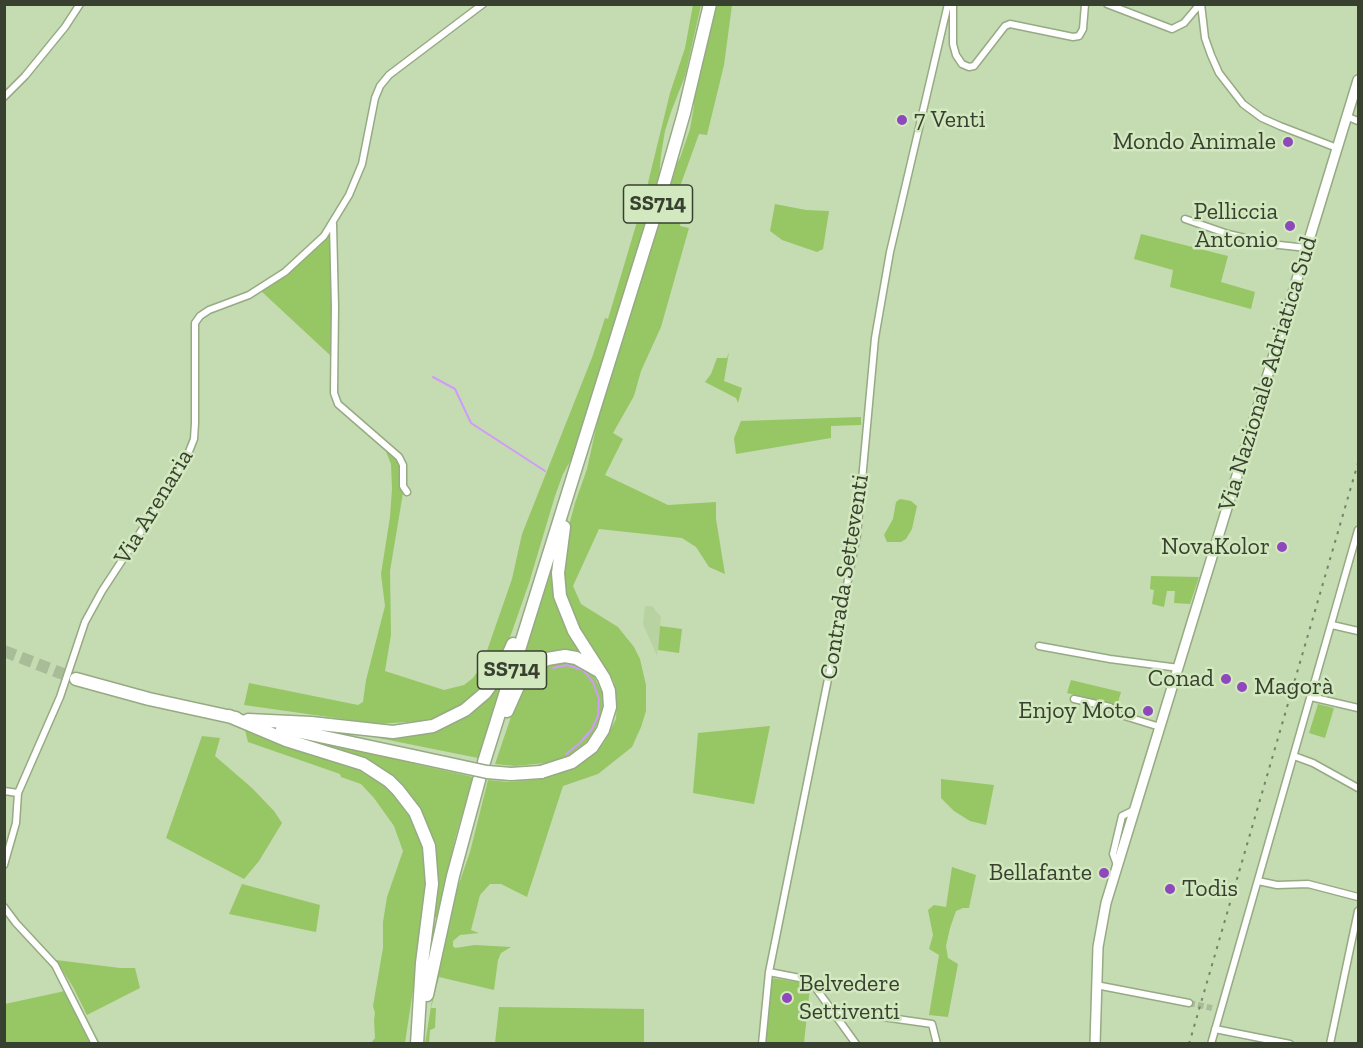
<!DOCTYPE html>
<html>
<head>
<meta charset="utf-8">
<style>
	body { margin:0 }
	#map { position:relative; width:1363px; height:1048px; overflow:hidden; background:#c5dbb2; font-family:"Zilla Slab",serif }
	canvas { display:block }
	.frame { position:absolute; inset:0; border:6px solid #384030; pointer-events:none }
</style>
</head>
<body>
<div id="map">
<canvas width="1363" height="1048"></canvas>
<div class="frame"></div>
</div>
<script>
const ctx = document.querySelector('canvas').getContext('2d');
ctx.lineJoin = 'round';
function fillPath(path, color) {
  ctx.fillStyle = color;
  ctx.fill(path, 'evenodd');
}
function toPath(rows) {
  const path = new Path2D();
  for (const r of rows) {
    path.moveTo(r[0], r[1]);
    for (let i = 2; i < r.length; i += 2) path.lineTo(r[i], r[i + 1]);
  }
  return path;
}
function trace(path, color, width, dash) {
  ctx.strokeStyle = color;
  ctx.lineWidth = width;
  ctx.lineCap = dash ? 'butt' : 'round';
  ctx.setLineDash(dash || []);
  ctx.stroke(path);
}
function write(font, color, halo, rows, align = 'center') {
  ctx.font = font + ' "Zilla Slab",serif';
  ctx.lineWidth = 5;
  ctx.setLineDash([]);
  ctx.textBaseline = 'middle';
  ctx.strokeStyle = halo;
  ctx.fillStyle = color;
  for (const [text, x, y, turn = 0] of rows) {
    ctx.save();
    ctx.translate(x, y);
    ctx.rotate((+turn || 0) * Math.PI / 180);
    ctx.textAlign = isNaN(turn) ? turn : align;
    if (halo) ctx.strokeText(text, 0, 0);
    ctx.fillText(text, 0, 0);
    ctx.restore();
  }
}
const built = toPath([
	[645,606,652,606,661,617,657,656,643,624]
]);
const green = toPath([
	[693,5,701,5,685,76,671,112,665,131,661,155,659,178,655,196,573,456,563,474,555,496,529,583,501,663,488,683,466,703,442,716,421,721,378,724,244,705,249,683,358,705,363,702,366,680,385,606,381,574,390,517,392,489,391,464,385,449,407,469,390,571,391,635,385,671,444,690,464,685,473,678,482,665,512,579,522,534,593,355,605,318,608,319,645,195,670,93,685,48],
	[715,5,732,5,724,65,707,135,699,134,678,192,678,201,683,207,680,226,689,228,661,327,641,371,634,396,613,433,623,439,605,475,668,505,716,502,716,519,725,574,709,567,696,547,682,538,599,529,573,586,581,604,618,627,634,647,640,659,646,685,646,711,641,727,632,747,598,774,563,786,527,897,501,884,490,884,480,895,471,930,479,933,460,935,453,941,453,946,455,948,475,945,511,947,501,953,498,960,494,990,439,977,431,1008,436,1008,435,1028,430,1030,429,1043,425,1044,436,975,454,898,470,852,488,780,508,782,542,779,542,777,574,766,592,754,603,744,616,719,617,703,614,682,608,671,580,633,566,603,562,551,575,503,587,469,606,383,671,174,680,158,690,129,694,106,694,92],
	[775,204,806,210,829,211,823,249,817,252,782,240,770,231],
	[331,230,334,296,332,357,260,290],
	[1141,234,1228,256,1221,282,1255,292,1251,309,1170,287,1173,270,1134,259],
	[729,352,724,381,742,388,738,403,736,398,705,382,711,374,717,358,727,358],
	[861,417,861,425,831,426,831,438,736,454,734,438,741,421],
	[900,499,911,501,917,506,912,529,906,539,901,542,887,542,884,535,893,519,896,502],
	[554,565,554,590,560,612,584,658,570,653,515,681,551,566],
	[1151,576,1199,577,1190,604,1174,603,1175,591,1167,591,1164,607,1152,604,1154,590,1150,589],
	[660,626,682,629,679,653,658,650],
	[570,661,593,674,602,692,603,712,590,739,567,757,546,765,545,763,515,766,495,764,516,702,530,676,548,663],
	[1071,680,1121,692,1117,706,1067,693],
	[498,681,503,681,478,758,334,729,424,731],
	[1318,704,1334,708,1325,738,1309,733],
	[770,726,754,804,693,793,698,733],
	[245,730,318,751,378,775,419,825,429,869,425,911,405,1043,371,1043,375,1038,374,1020,375,1013,373,1006,383,948,383,922,387,897,403,851,394,826,374,798,361,784,341,777,340,774,248,742],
	[202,736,220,738,215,756,252,788,274,811,282,823,259,861,244,879,166,838],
	[326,742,412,758,411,763,473,777,455,839,437,917,431,919,436,857,430,831,419,808,399,782,376,764,364,757,326,745],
	[941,779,994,785,986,825,970,821,954,811,941,798],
	[952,867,976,875,969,908,963,908,956,911,950,928,946,946,948,958,958,964,948,1017,929,1015,939,955,929,949,933,935,928,910,934,905,946,907],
	[242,884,320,905,316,932,229,914],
	[56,960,120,968,135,968,140,988,87,1015,73,987],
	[772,978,804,983,810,987,804,1043,766,1043],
	[65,991,90,1043,5,1043,5,1004],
	[499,1007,644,1009,644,1043,495,1043]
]);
const stream = toPath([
	[433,377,455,389,471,423,545,471],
	[553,668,567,665,583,670,593,682,599,699,598,716,592,729,580,743,566,754]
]);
const streetTunnel = toPath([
	[1189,1003,1212,1008]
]);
const highwayTunnel = toPath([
	[4,651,76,679]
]);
const street = toPath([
	[953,4,953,44,956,55,962,64,969,67,974,66,1005,26,1010,24,1073,37,1079,36,1083,29,1085,4],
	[1107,4,1172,29,1184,23,1200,4],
	[1201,4,1205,38,1211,55,1219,73,1243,104,1262,118,1280,126,1337,148],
	[4,97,25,76,65,27,80,4],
	[1348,117,1358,121],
	[1185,219,1228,234,1270,244,1307,248],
	[333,224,335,307,334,393,338,404,399,457,403,465,403,486,407,492],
	[1332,625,1358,631],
	[1039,646,1110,659,1179,668],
	[1311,697,1358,708],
	[1074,699,1110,707,1118,714,1160,727],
	[1294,756,1313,763,1358,788],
	[4,791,18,793],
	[4,865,16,823,18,793,60,697,85,622,102,591,155,510,188,454,194,439,195,423,195,323,200,316,209,310,249,295,285,272,324,236,349,195,362,164,375,98,380,86,389,75,483,4],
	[1117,865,1113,854,1122,816,1134,810],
	[1258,881,1277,885,1308,884,1358,897],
	[4,907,16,923,55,965,95,1044],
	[769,972,810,980,856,1044],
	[1096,985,1189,1003],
	[834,1010,932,1024,937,1044],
	[1215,1029,1290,1044],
	[762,1044,769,972,857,535,875,338,890,252,948,4],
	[1211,1044,1358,530],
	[1330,1044,1358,911]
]);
const secondary = toPath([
	[1095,1044,1098,947,1106,903,1358,80]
]);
const highway = toPath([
	[76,679,149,699,236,718],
	[507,711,520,682,532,668,547,659,565,656,576,658,599,671],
	[229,716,286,740,363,764,389,781,398,790,415,812,429,846,432,884,422,963,417,1044],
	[248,720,311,723,393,732,433,726,465,710,485,693,501,671,513,644],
	[282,728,413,756],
	[484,762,656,211,684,113,710,4],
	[541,772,572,762,592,747,603,730,610,707,609,691,604,678,574,631,560,596,558,573,564,527],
	[427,995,453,876,479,780]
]);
const rail = toPath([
	[1189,1044,1358,463]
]);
const highwayBridge = toPath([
	[413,756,487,772,511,774,541,772]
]);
const markers = [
	[902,120,6,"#8f48bb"],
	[1288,142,6,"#8f48bb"],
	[1290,226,6,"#8f48bb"],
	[1282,547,6,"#8f48bb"],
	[1226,679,6,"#8f48bb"],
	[1242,687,6,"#8f48bb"],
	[1148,711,6,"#8f48bb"],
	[1104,873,6,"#8f48bb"],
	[1170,889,6,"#8f48bb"],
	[787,998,6,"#8f48bb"]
];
const shields = [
	[658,204,69],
	[512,670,69]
];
const shieldNames = [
	["SS714",658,204],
	["SS714",512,670]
];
const poiNames = [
	["7 Venti",914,120,"left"],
	["Mondo Animale",1276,142],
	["Pelliccia",1278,212],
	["Antonio",1278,240],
	["NovaKolor",1270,547],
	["Conad",1214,679],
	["Magorà",1254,687,"left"],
	["Enjoy Moto",1136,711],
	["Bellafante",1092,873],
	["Todis",1182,889,"left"],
	["Belvedere",799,984,"left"],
	["Settiventi",799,1012,"left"]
];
const streetNames = [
	["Via Nazionale Adriatica Sud",1268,374,-73],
	["Via Arenaria",154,507,-59],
	["Contrada Setteventi",845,577,-81]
];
fillPath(built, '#b9d2a2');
fillPath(green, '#97c665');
trace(stream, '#d19bf9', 2);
trace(streetTunnel, '#a9bc98', 6, [6, 3]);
trace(highwayTunnel, '#a9bc98', 12, [12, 6]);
trace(street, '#96aa83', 9);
trace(secondary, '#96aa83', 12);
trace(highway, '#96aa83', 15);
trace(street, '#fff', 6);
trace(secondary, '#fff', 9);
trace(highway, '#fff', 12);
trace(rail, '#758469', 2, [3, 6]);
trace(highwayBridge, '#96aa83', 15, []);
trace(highwayBridge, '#fff', 12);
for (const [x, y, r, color] of markers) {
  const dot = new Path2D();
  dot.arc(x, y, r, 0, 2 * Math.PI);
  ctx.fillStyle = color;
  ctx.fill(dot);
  trace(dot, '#d2e8be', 2);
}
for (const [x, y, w] of shields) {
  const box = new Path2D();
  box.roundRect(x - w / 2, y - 19, w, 38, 4.5);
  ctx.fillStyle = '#d2e8be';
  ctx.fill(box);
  trace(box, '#384030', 1.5);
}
write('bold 22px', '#384030', null, shieldNames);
write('24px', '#384030', '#d2e8be', poiNames, 'right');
write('24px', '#384030', '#d2e8be', streetNames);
</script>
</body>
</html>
